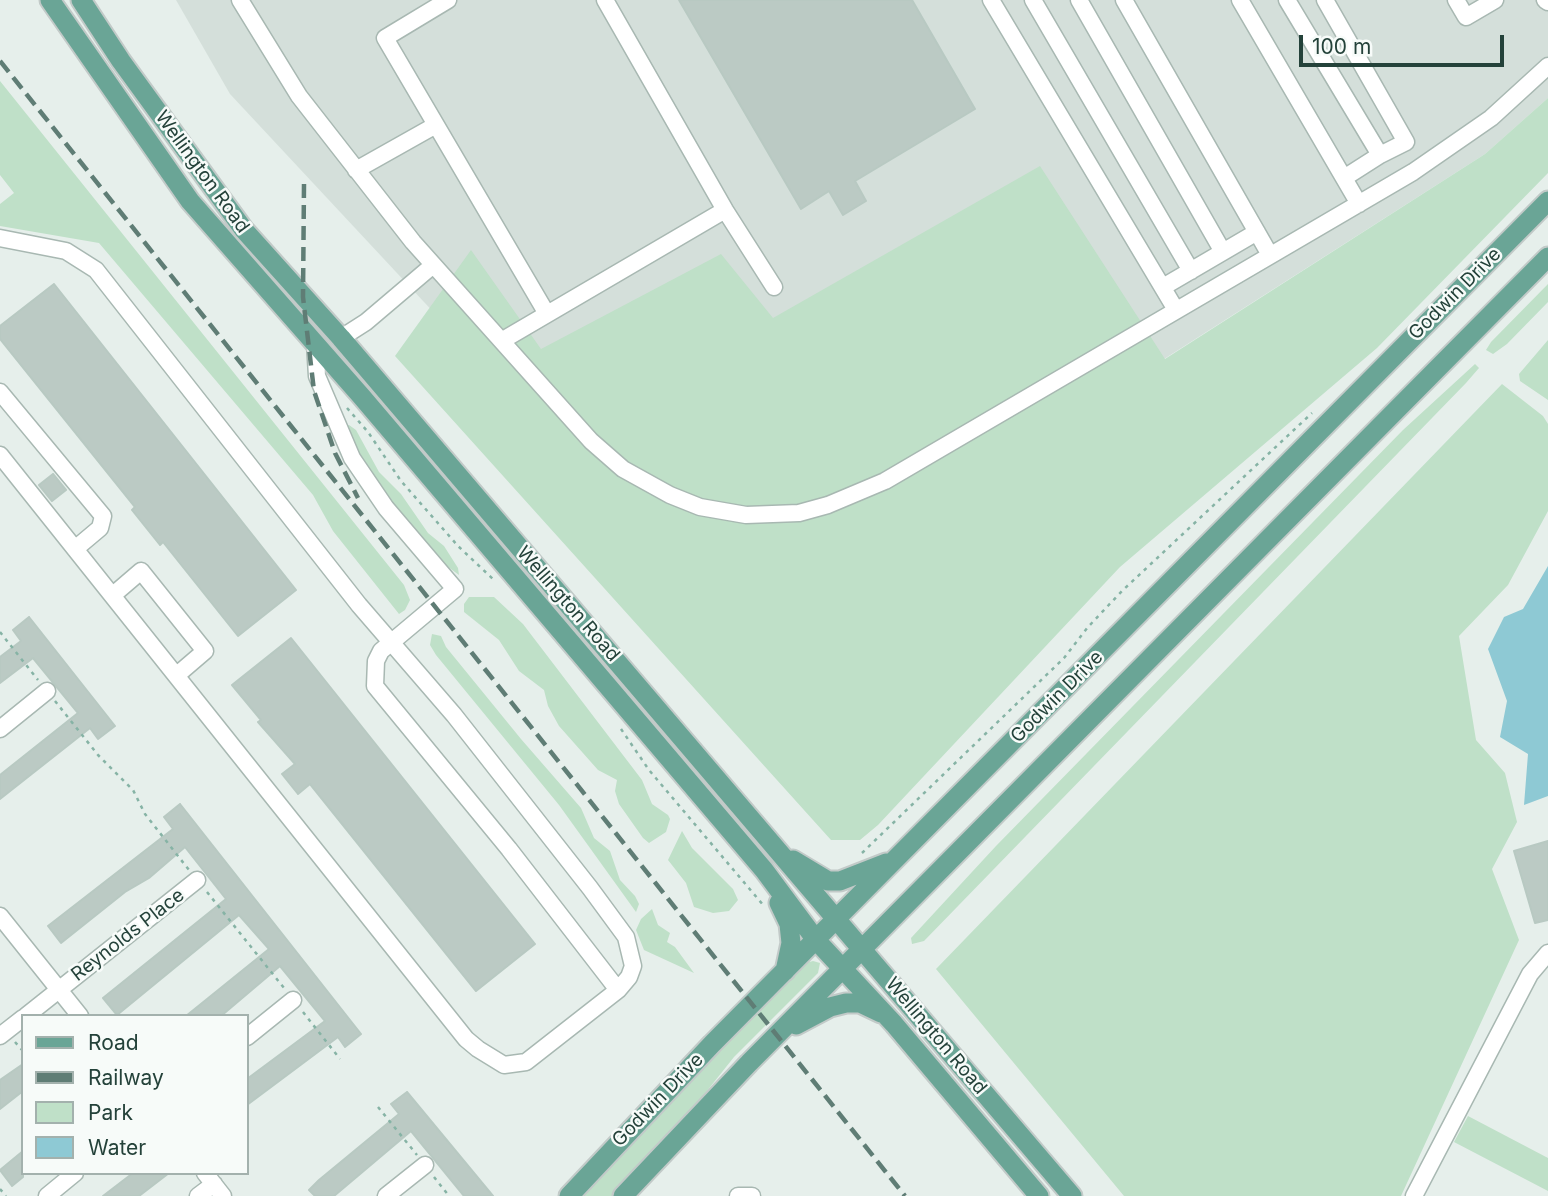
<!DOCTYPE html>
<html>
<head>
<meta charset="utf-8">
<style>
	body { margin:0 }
	#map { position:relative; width:1548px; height:1196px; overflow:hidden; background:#e6efeb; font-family:Inter,sans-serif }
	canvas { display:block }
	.legend { position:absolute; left:21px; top:1014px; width:228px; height:161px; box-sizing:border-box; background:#f7fbf9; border:2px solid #a3b1ad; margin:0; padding:9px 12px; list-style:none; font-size:21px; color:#24423a }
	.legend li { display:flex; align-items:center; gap:14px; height:35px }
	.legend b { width:35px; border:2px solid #a3b1ad }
	.scale { position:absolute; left:1299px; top:35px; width:205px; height:32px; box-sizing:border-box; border:4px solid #24423a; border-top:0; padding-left:9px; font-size:21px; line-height:24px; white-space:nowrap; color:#24423a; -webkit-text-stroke:5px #f7fbf9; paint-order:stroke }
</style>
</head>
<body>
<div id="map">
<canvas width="1548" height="1196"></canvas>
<ul class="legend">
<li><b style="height:9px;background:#6aa596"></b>Road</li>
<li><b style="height:9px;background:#5f7d75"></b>Railway</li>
<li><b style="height:19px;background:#bfe0c8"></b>Park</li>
<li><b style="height:19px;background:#8ec9d4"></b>Water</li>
</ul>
<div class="scale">100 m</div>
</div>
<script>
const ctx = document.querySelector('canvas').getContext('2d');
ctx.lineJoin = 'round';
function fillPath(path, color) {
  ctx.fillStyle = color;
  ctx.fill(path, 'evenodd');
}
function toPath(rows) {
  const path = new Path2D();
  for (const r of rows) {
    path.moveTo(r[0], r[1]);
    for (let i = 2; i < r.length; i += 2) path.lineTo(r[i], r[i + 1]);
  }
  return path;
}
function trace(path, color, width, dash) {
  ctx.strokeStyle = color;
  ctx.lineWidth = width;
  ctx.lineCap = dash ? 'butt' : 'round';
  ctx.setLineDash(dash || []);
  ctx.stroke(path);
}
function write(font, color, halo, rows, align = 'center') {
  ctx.font = font + ' Inter,sans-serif';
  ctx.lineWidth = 5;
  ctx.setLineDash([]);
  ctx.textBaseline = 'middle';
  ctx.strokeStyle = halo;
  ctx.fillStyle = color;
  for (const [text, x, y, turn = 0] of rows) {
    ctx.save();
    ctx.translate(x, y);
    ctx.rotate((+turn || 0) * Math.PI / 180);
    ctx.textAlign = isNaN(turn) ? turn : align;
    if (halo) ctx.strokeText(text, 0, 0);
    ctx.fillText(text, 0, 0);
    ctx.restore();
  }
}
const built = toPath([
	[176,0,1548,0,1548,98,1485,154,1164,359,521,406,230,94]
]);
const green = toPath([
	[0,81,404,585,410,600,405,610,399,614,333,531,313,495,99,243,0,226,0,204,14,193,0,175],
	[1548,98,1548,173,1377,348,1120,567,878,825,860,840,831,840,395,356,471,250,541,349,721,254,773,318,1040,166,1165,359,1485,154],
	[1548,284,1548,302,1507,344,1493,354,1486,350,1491,342],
	[1548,340,1548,400,1520,381,1519,374],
	[1475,364,1479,368,1466,383,924,941,912,944,911,938,996,846,1403,430],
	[1502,384,1543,416,1548,424,1548,511,1508,585,1459,636,1476,740,1505,773,1517,822,1492,869,1519,940,1401,1196,1124,1196,936,969],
	[349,425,356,430,379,472,401,494,428,533,444,546,458,568,459,575,440,561,415,533,359,460,346,426],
	[469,597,494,597,523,624,642,780,652,804,668,815,670,819,666,832,649,843,643,838,619,804,615,791,617,780,598,770,559,726,548,706,544,690,519,671,499,640,464,612,464,604],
	[432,634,441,636,446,647,521,739,581,808,594,838,610,851,620,880,635,896,639,904,636,912,559,805,436,655,430,645],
	[682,831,692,848,733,889,738,900,729,911,713,913,694,907,686,883,668,860],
	[652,909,658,925,670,933,667,942,675,947,694,973,644,950,636,930,641,919],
	[813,961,820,963,818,973,734,1057,687,1116,613,1196,580,1196,648,1121,802,964],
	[1468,1116,1548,1158,1548,1191,1454,1142]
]);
const water = toPath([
	[1548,566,1548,796,1524,805,1528,754,1500,737,1507,701,1488,649,1504,617,1523,609]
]);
const building = toPath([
	[679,0,912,0,975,109,855,181,866,201,843,215,829,191,801,209,679,0],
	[54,284,296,590,238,636,163,542,160,545,132,510,135,507,0,339,0,326,54,284],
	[53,474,66,490,52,501,39,485,53,474],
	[29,617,115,726,98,739,90,728,0,799,0,775,78,713,33,658,0,683,0,657,21,641,13,630,29,617],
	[291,638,535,944,476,991,310,784,298,794,282,774,295,764,258,722,261,720,232,685,291,638],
	[180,804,361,1034,345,1047,338,1037,247,1105,247,1079,325,1021,280,966,221,1016,186,1016,269,949,239,915,117,1015,103,998,226,899,185,847,149,878,125,892,61,943,48,926,173,829,164,817,180,804],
	[1548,841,1548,920,1535,923,1514,851,1548,841],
	[23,1064,23,1091,0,1109,0,1080,23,1064],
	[407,1092,493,1196,464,1196,411,1131,334,1196,315,1196,309,1190,319,1180,399,1114,391,1104,407,1092],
	[23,1151,23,1177,12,1186,0,1170,23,1151],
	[133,1173,169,1173,139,1196,103,1196,133,1173]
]);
const path = toPath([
	[347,408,368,432,401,481,458,546,494,580],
	[0,632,38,680],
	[55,701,98,755,133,790,145,814,189,870],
	[621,729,649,770,764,906],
	[862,853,1064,658,1088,627,1122,591,1312,413],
	[207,892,284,988],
	[303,1012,340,1059],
	[15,1042,23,1051],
	[378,1107,417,1155],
	[434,1177,449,1196],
	[0,1189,6,1196]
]);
const minor = toPath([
	[240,0,299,96,413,242,591,441,623,469,670,495,700,507,746,515,799,513,828,505,885,481,1413,172,1491,118,1548,66],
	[448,0,385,38,547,314],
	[605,0,725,210,774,287],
	[991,0,1176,310],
	[1033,0,1191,271],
	[1079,0,1223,252],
	[1124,0,1270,255],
	[1240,0,1359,204],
	[1287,0,1380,155,1344,178],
	[1325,0,1406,142,1380,155],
	[1456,0,1466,17,1495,0],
	[1545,0,1548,2],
	[356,170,436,125],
	[0,238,66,251,96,270,359,605,454,715,590,888,626,937,633,966,629,977,618,990,526,1062,504,1065,478,1049,466,1039,0,455],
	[1163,287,1257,232],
	[341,338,366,322,432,266],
	[503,340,725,210],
	[315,343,317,376,352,458,386,508,455,589,381,651,376,661,375,686,509,849,618,990],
	[0,392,103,516,100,528,75,549],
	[113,595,141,571,205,651,177,675],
	[0,729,47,691],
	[0,916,80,1016],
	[26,1016,197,880],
	[0,1036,23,1018],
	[247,1037,293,1000],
	[205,1173,223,1196],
	[47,1196,75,1173],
	[198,1196,214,1184],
	[386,1196,425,1165],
	[738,1196,752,1196],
	[1414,1196,1530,974,1548,953]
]);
const major = toPath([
	[50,0,190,201,362,397,764,870,816,940,894,1024,1039,1196],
	[81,0,121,61,244,230,341,338,1072,1196],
	[793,860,828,881,840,881,886,863],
	[779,903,789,924,791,943,785,971],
	[796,1025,830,1007,846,1003,860,1003,881,1013],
	[569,1196,712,1044,1548,201],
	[623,1196,749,1063,1548,257]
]);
const rail = toPath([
	[0,61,905,1196],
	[304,184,303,297,314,391,335,453,358,498]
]);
const streetNames = [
	["Wellington Road",202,172,54],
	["Godwin Drive",1455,294,-45],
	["Wellington Road",568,604,49],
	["Godwin Drive",1057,697,-45],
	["Reynolds Place",128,935,-38],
	["Wellington Road",936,1036,50],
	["Godwin Drive",658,1100,-46]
];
fillPath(built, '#d4dfda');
fillPath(green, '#bfe0c8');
fillPath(water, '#8ec9d4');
fillPath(building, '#bbcac4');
trace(building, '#b8c9c2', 2);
trace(minor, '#a8b8b2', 19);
trace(major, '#c2cac8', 23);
trace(path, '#86b3a5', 2.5, [3.5, 5]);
trace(minor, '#fff', 16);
trace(major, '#6aa596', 19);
trace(rail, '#5f7d75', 4.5, [14, 7]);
write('19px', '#24423a', '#f7fbf9', streetNames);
</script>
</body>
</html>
